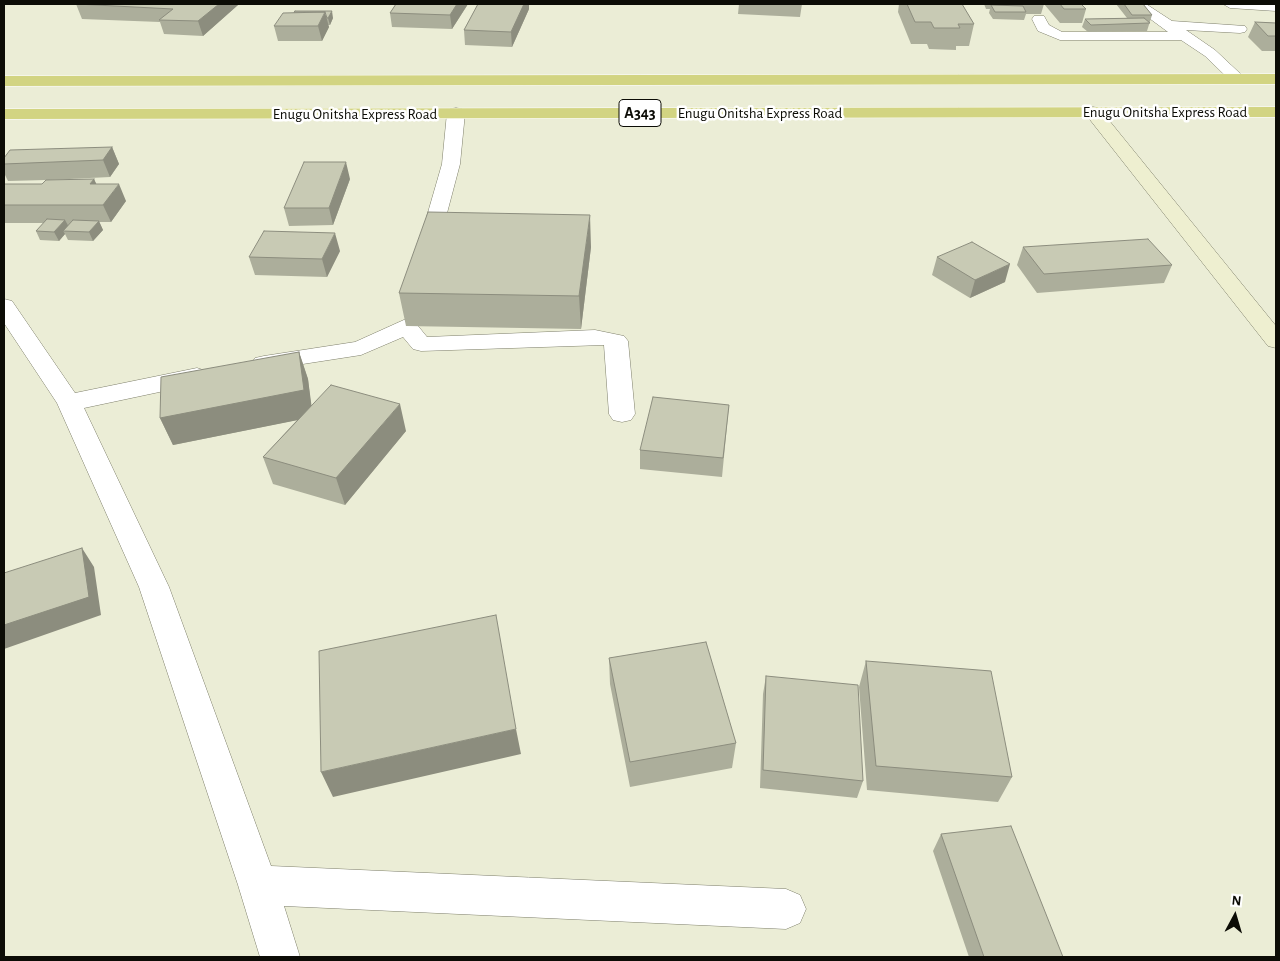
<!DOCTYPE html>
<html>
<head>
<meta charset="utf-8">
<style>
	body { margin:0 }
	#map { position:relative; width:1280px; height:961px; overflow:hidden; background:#ebedd6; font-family:"Alegreya Sans",sans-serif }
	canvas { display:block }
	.frame { position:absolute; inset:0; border:5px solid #0c0c06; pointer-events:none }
	.north { position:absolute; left:1210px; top:891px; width:50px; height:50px; -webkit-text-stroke:4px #fff; paint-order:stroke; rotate:6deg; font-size:14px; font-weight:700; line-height:20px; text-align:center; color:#0c0c06 }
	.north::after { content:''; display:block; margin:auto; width:18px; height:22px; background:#0c0c06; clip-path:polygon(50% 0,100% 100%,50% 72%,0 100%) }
</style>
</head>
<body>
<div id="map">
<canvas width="1280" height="961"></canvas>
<div class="frame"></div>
<div class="north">N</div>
</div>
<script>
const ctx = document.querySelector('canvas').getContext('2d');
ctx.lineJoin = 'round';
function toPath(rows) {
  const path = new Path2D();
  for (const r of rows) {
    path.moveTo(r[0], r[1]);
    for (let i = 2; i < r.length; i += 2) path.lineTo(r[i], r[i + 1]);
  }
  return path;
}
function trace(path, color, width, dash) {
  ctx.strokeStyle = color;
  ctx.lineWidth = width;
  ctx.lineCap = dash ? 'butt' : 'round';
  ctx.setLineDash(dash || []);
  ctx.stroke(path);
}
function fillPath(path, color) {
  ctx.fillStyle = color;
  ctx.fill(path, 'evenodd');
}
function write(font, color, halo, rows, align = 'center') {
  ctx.font = font + ' "Alegreya Sans",sans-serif';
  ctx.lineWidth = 5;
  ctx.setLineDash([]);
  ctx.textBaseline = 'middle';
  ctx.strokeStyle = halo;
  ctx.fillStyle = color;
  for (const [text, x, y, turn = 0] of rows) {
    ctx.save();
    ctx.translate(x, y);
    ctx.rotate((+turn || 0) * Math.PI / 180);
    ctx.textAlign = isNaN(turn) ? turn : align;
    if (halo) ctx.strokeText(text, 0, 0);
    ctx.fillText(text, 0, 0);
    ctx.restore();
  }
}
const minor = toPath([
	[1130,4,1146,4,1172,21,1245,26,1247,29,1245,32,1240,33,1186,30,1215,50,1246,79,1244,82,1232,82,1205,56,1181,40,1060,40,1038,31,1032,19,1034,16,1044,16,1049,25,1062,32,1168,32,1130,4],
	[1223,4,1276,4,1276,11,1230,8,1223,4],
	[456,108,462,109,465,113,460,164,438,247,435,251,428,253,421,251,418,247,442,164,447,113,450,109,456,108],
	[4,299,12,301,75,393,197,368,206,371,209,376,206,381,197,384,84,408,169,587,271,866,786,889,800,895,806,909,800,923,786,929,284,906,300,957,260,957,238,885,139,587,57,403,4,323,4,299],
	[406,319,414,321,427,337,595,330,624,336,628,341,635,414,631,420,622,422,613,420,609,414,604,345,421,351,413,349,403,337,361,355,264,370,255,368,252,363,255,358,264,356,355,342,406,319]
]);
const secondary = toPath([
	[1093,107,1099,108,1276,326,1276,348,1268,346,1087,116,1085,112,1087,108,1093,107]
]);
const trunk = toPath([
	[1276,74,1276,84,4,86,4,76,1276,74],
	[1276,107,1276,117,4,119,4,109,1276,107]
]);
const wall = toPath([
	[76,4,238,4,238,5,203,36,164,34,160,22,82,19],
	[396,4,468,4,452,29,392,27,390,13],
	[478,4,529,4,529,9,512,47,465,45,464,30],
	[739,4,802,4,800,17,738,14],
	[899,4,962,4,974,24,969,46,956,46,956,50,929,49,927,44,911,44,898,12],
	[984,4,1044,4,1041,14,1026,14,1024,20,993,19,989,13,990,9,986,9],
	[1044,4,1081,4,1086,9,1082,23,1060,23],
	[1116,4,1143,4,1152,15,1147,31,1088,32,1082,27,1085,19,1127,18],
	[294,12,333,18,330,25,328,25,329,27,322,41,278,41,274,26],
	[1255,22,1276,23,1276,51,1262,51,1248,37],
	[112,147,119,164,110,177,49,180,94,179,96,184,126,201,111,222,99,222,103,230,93,241,68,240,65,234,59,241,40,240,36,231,44,223,4,223,4,185,42,184,46,180,8,181,4,173,4,158],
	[350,179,333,225,289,226,284,208],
	[591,247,581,329,406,326,399,293],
	[1023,247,1172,265,1164,283,1037,293,1017,265],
	[340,251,327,277,255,275,249,257],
	[937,257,1005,282,970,298,932,275],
	[299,352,308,379,311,406,406,431,345,505,273,484,263,457,297,420,173,445,160,418],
	[729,405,722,477,640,469,640,450],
	[609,658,736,743,732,768,630,787,610,684],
	[866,661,1012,777,998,802,867,790,859,687],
	[766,676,863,781,857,798,760,788,763,694],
	[941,834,1063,957,969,957,933,851]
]);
const shadedWall = toPath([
	[219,4,238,4,238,5,203,36,198,21],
	[457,4,468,4,452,29,450,15],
	[524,4,529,4,529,9,512,47,511,32],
	[332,11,333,18,330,25,328,18],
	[325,12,329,27,322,41,318,26],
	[112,147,119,164,110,177,103,160],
	[346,162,350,179,333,225,329,208],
	[94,179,102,196,90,184],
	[119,184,126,201,111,222,103,205],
	[590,215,591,247,581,329,579,296],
	[65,220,70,229,63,231,65,234,59,241,54,232],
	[99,221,103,230,93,241,89,232],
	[335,233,340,251,327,277,322,259],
	[1010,264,1005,282,970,298,975,280],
	[299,352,308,379,313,417,173,445,160,418],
	[400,404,406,431,345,505,336,478],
	[82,548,94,567,101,615,4,649,4,625],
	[516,729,521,754,333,797,321,772],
	[4,879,5,892,4,892]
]);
const building = toPath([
	[76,4,219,4,198,21,159,20,173,9,76,4],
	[396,4,457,4,450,15,390,13,396,4],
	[478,4,524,4,511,32,464,30,478,4],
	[907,4,962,4,974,24,958,24,960,28,934,28,931,22,915,22,907,4],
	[1060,4,1081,4,1086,9,1064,9,1060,4],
	[1124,4,1143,4,1152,15,1132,15,1124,4],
	[991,5,1023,6,1026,12,995,12,991,5],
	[295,11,332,11,328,18,327,18,325,12,294,12,295,11],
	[325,12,318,26,274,26,283,13,325,12],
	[1144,18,1150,23,1091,25,1085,19,1144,18],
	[1255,22,1276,23,1276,36,1268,36,1255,22],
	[112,147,103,160,4,164,4,158,10,150,112,147],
	[304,162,346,162,329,208,284,208,304,162],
	[94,179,90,184,119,184,103,205,4,205,4,185,5,184,42,184,46,180,94,179],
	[428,212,590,215,579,296,399,293,428,212],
	[47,219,65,220,54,232,36,231,47,219],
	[73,220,99,221,89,232,63,231,73,220],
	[264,231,335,233,322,259,249,257,264,231],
	[1148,239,1172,265,1044,274,1023,247,1148,239],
	[972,242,1010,264,975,280,937,257,972,242],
	[299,352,304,390,160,418,161,377,299,352],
	[331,385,400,404,336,478,263,457,331,385],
	[653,397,729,405,723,458,640,450,653,397],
	[82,548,89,597,4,625,4,573,82,548],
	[496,615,516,729,321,772,319,651,496,615],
	[706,642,736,743,630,762,609,658,706,642],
	[866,661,991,671,1012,777,876,766,866,661],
	[766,676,858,685,863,781,763,770,766,676],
	[1011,826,1063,957,984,957,941,834,1011,826]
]);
const farStreetnames = [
	["Enugu Onitsha Express Road",1165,112],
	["Enugu Onitsha Express Road",760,113],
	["Enugu Onitsha Express Road",355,114]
];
const shields = [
	[640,113,42]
];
const shieldNames = [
	["A343",640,113]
];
trace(minor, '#7e7f6b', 1);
trace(secondary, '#7e7f6b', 1);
trace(trunk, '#fff', 1);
fillPath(minor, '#fff');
fillPath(secondary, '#eeefd0');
fillPath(trunk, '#d2d482');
fillPath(wall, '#acae9b');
fillPath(shadedWall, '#8c8d7e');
fillPath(building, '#c8cab4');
trace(building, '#8c8d7e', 1);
write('15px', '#0c0c06', '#fff', farStreetnames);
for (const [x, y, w] of shields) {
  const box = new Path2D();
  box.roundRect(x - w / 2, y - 13.5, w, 27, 4);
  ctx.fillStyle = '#fff';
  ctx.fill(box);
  trace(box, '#0c0c06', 1);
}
write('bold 16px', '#0c0c06', null, shieldNames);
</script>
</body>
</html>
